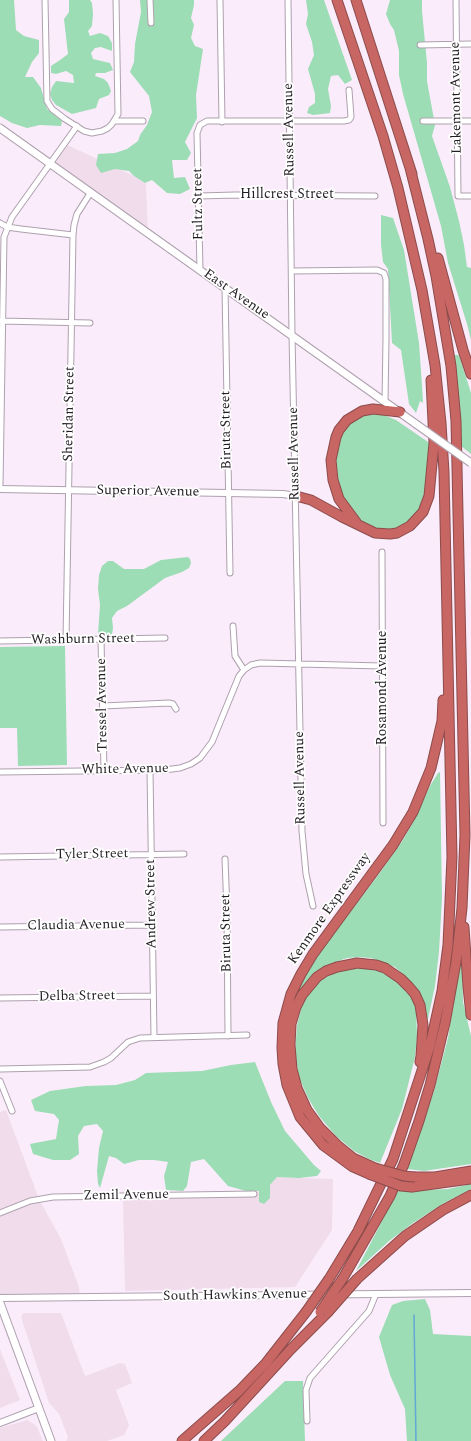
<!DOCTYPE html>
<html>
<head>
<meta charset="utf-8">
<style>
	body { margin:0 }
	canvas { display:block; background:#faecfa }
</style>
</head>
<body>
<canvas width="471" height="1441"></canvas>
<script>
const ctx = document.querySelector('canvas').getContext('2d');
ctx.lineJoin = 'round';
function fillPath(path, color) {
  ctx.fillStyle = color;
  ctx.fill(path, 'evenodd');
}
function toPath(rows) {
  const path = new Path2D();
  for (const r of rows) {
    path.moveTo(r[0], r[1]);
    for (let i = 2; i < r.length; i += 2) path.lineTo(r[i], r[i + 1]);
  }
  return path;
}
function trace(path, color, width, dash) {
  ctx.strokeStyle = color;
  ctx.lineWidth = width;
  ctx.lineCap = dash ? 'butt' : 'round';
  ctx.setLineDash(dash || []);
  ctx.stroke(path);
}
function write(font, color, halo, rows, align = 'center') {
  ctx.font = font + ' Spectral,serif';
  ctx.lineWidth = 3.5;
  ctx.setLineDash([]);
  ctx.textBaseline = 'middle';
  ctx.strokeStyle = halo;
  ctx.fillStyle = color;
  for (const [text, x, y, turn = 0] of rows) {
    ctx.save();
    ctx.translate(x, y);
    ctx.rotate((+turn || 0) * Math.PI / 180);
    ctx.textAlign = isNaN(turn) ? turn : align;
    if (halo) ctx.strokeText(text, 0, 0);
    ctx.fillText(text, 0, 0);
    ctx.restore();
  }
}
const commercial = toPath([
	[63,143,134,176,146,184,148,233,49,163],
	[6,1110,39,1199,61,1239,79,1287,80,1297,0,1298,0,1112],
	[277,1177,333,1179,332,1230,295,1287,125,1291,123,1199,252,1196,259,1191,270,1185],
	[23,1313,61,1313,85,1376,120,1363,125,1364,132,1383,116,1390,129,1425,124,1435,107,1441,66,1441,68,1437,59,1414,49,1403,21,1317],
	[0,1349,20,1400,0,1408],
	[27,1420,34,1424,37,1427,43,1441,0,1441,0,1428]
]);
const green = toPath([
	[0,0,14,0,16,30,24,36,39,40,39,53,32,62,25,77,33,77,41,88,47,109,62,121,61,126,40,125,27,128,12,123,0,116],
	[69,0,90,0,92,3,93,14,92,26,88,31,90,36,100,33,108,36,112,43,112,51,101,47,95,48,91,53,93,59,110,63,113,70,105,73,96,73,95,76,104,79,108,83,111,91,109,95,99,99,96,108,72,114,56,105,52,100,50,94,52,87,56,81,74,83,73,75,66,71,56,74,51,73,51,66,60,60,68,54,64,19,69,12],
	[140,0,194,0,194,5,191,18,194,25,191,38,195,46,203,49,196,95,197,118,185,142,191,153,187,160,172,160,174,178,185,177,190,189,180,194,167,193,152,180,145,183,134,176,129,171,115,169,101,173,96,165,98,154,115,153,127,149,138,141,140,135,147,125,152,112,149,96,130,72,134,62,135,44,141,12],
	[306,0,324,0,352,80,345,84,338,75,331,76,328,89,331,106,330,113,322,114,313,115,307,113,309,107,315,103,315,94,308,69,314,55,312,42,306,24,308,14],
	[390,0,422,0,422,11,427,63,427,81,435,125,432,136,450,187,459,221,464,245,467,267,471,268,471,340,467,324,448,263,441,226,403,94,399,75,399,51,394,30,390,24,386,14],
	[381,215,393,218,404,250,419,343,422,385,423,403,420,401,416,413,409,404,401,350,392,343,388,269,383,262,381,245],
	[454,355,459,355,471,393,471,454,461,446],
	[363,413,379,413,396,420,431,444,426,495,421,507,416,515,399,529,379,531,361,522,341,497,334,468,340,433,345,427],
	[188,557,190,559,191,563,189,568,182,572,165,578,127,606,117,611,112,618,113,628,112,634,102,636,98,634,100,605,98,589,99,575,102,566,108,561,113,561,124,569,144,569,161,560],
	[65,646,67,765,18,766,17,728,0,728,0,647],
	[440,772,442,898,439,952,435,986,428,1019,426,1018,420,995,413,984,395,967,371,958,359,957,347,958,327,965,312,976,294,998,301,982,321,951,379,874,403,840,412,824,430,786,438,773],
	[460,964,462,964,463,1002,471,1036,471,1164,424,1171,407,1169,434,1091,448,1038],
	[361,968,379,971,393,979,401,985,412,997,416,1009,417,1036,415,1057,402,1109,380,1163,369,1159,354,1151,336,1136,319,1116,308,1098,299,1077,295,1052,297,1026,302,1004,310,991,321,980,334,973,346,969],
	[255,1062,271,1102,285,1131,314,1165,321,1171,317,1176,299,1178,277,1177,270,1185,270,1198,264,1204,259,1202,259,1191,246,1191,228,1186,204,1159,191,1162,187,1186,183,1191,166,1190,164,1176,168,1162,154,1160,139,1160,124,1164,116,1158,109,1156,100,1188,98,1184,97,1171,99,1148,103,1131,97,1124,84,1126,78,1136,79,1154,70,1160,53,1160,33,1154,30,1144,56,1139,59,1120,54,1114,35,1111,31,1100,50,1091,86,1086,116,1085,135,1080,146,1073,202,1071,231,1065],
	[471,1184,471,1189,444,1203,413,1223,389,1241,356,1271,380,1225,398,1189,424,1190,448,1189],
	[425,1299,430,1310,433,1334,471,1336,471,1441,407,1441,405,1409,390,1375,379,1337,392,1305,403,1301],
	[285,1381,303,1381,305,1441,221,1441]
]);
const stream = toPath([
	[414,1315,416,1441]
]);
const minor = toPath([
	[45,0,47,101,52,109,65,119,84,131,92,133,102,131,108,128,112,124,118,114,116,0],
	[150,0,151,23],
	[220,0,222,122],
	[288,0,292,335,302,831,306,874,313,906],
	[456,0,458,196,471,196],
	[420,45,471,44],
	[114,121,143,121],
	[423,121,471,121],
	[199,196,235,195,375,196],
	[0,223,7,227,21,229,73,235],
	[200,270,197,133,200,125,207,121,344,121,349,120,351,117,349,90],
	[292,271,377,270,384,273,386,279,386,338,385,402],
	[225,287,230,573],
	[1,321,90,323],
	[0,485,4,237,12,217,77,126],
	[382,552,383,823],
	[233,626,235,656,244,670],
	[101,639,104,771],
	[66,640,73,235,74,225,77,214,91,192],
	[0,641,165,638],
	[103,706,169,703,173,704,176,709],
	[150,770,154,1037],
	[0,772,164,770,180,768,191,764,200,758,212,742,239,676,244,670,251,665,260,663,382,666],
	[0,857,184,854],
	[225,859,227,911,228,1036],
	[0,927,152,925],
	[0,998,153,996],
	[0,1069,90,1067,104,1062,111,1058,128,1042,140,1038,247,1035],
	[0,1081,12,1111],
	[0,1213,30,1201,53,1197,254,1194],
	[307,1421,306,1390,310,1378,369,1311,376,1294]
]);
const tertiary = toPath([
	[0,489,283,494,296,496],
	[0,1298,471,1293],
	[0,1423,39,1408]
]);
const secondary = toPath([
	[0,128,416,424],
	[0,1303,51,1441]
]);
const motorway = toPath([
	[356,0,412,174],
	[438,258,463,350,471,374],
	[296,496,311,500,342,517,375,533,390,534,397,533,410,526,423,512,429,496,434,443,431,380],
	[356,522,339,499,333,480,331,460,336,437,339,430,347,420,362,411,373,409,400,412],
	[464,927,468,987,471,1015],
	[375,1168,353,1158,337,1145,320,1128,307,1110,297,1088,292,1069,290,1045,291,1024,296,1007,302,995,317,977,326,971,337,967,357,963,376,965,385,968,401,979,409,987,415,994,420,1005,423,1025,421,1056,420,1062],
	[369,1174,353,1167,323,1145,300,1117,287,1085,283,1064,282,1048,283,1023,291,994,301,974,313,954,393,845,413,812,431,768,442,721,443,700],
	[415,1177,435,1177,471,1171],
	[412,1187,471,1179],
	[343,1278,390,1196,404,1164,419,1121,430,1085,445,1023,456,962,462,908,465,835,456,421,451,366,436,276,428,239,410,168],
	[329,1279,358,1231,393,1159,430,1046,442,991,448,945,452,857,444,472,441,423,435,365,422,290,398,188,383,136,337,0],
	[357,1279,405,1236,443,1210,471,1195],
	[182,1441,239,1391,266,1363,306,1312],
	[204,1441,225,1421,291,1349,328,1312]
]);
const secondaryBridge = toPath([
	[416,424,471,463]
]);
const motorwayBridge = toPath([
	[375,1168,404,1176,415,1177],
	[369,1174,401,1186,412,1187],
	[306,1312,329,1279],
	[320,1312,343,1278],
	[328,1312,357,1279]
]);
const streetNames = [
	["Lakemont Avenue",457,98,-91],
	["Russell Avenue",290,130,-91],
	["Hillcrest Street",287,195],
	["Fultz Street",199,204,-91],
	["East Avenue",236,295,35],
	["Sheridan Street",70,414,-89],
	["Biruta Street",227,430,-91],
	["Russell Avenue",295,454,-91],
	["Superior Avenue",148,492,1],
	["Washburn Street",83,640,-1],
	["Rosamond Avenue",383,688,-90],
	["Tressel Avenue",103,705,-91],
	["White Avenue",125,770,-1],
	["Russell Avenue",301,778,-91],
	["Tyler Street",92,855,-1],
	["Andrew Street",152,904,-91],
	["Kenmore Expressway",330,909,-55],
	["Claudia Avenue",76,926,-1],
	["Biruta Street",227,933,-91],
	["Delba Street",77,997,-1],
	["Zemil Avenue",126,1196,-1],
	["South Hawkins Avenue",235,1296,-1]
];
fillPath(commercial, '#f1dcec');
fillPath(green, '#9dddb5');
trace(stream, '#61a8d5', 1.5);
trace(minor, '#aea1ae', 7);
trace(tertiary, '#aea1ae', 8);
trace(secondary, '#aea1ae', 9);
trace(motorway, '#8d4c4c', 11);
trace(minor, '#fff', 5);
trace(tertiary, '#fff', 6);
trace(secondary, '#fff', 7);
trace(motorway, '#c76663', 9);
trace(secondaryBridge, '#aea1ae', 9, []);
trace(motorwayBridge, '#8d4c4c', 11, []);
trace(secondaryBridge, '#fff', 7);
trace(motorwayBridge, '#c76663', 9);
write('14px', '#221d22', '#fff', streetNames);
</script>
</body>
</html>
